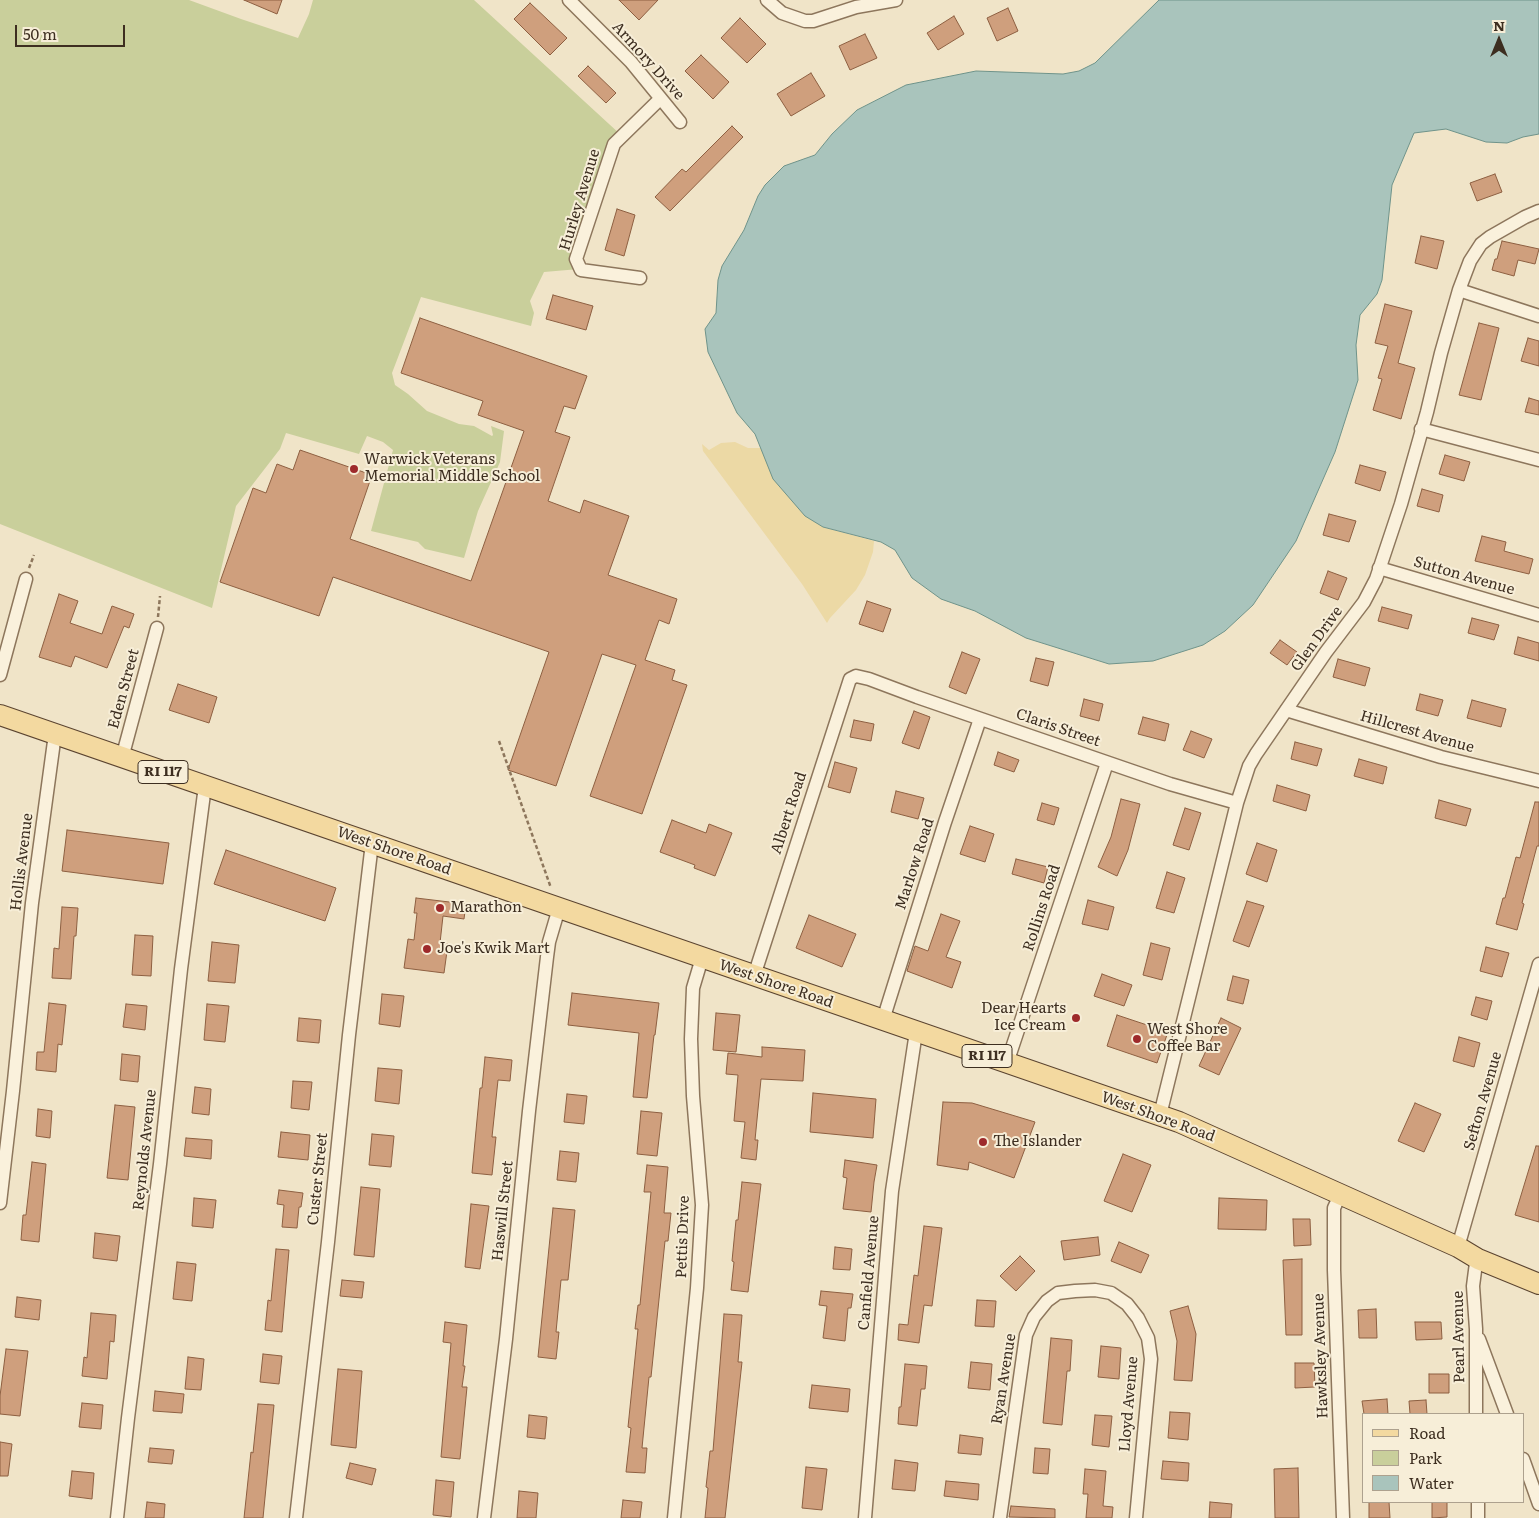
<!DOCTYPE html>
<html>
<head>
<meta charset="utf-8">
<style>
	body { margin:0 }
	#map { position:relative; width:1539px; height:1518px; overflow:hidden; background:#f0e4c8; font-family:Literata,serif }
	canvas { display:block }
	.legend { position:absolute; left:1362px; top:1413px; width:162px; height:90px; box-sizing:border-box; background:#f7eed8; border:1px solid #ada18e; margin:0; padding:6px 9px; list-style:none; font-size:15px; color:#3d2e20 }
	.legend li { display:flex; align-items:center; gap:10px; height:25px }
	.legend b { width:25px; border:1px solid #ada18e }
	.north { position:absolute; left:1474px; top:15px; width:50px; height:50px; -webkit-text-stroke:4px #f7eed8; paint-order:stroke; rotate:0deg; font-size:14px; font-weight:700; line-height:20px; text-align:center; color:#3d2e20 }
	.north::after { content:''; display:block; margin:auto; width:18px; height:22px; background:#3d2e20; clip-path:polygon(50% 0,100% 100%,50% 72%,0 100%) }
	.scale { position:absolute; left:15px; top:25px; width:110px; height:22px; box-sizing:border-box; border:2px solid #3d2e20; border-top:0; padding-left:6px; font-size:15px; line-height:18px; white-space:nowrap; color:#3d2e20; -webkit-text-stroke:4px #f7eed8; paint-order:stroke }
</style>
</head>
<body>
<div id="map">
<canvas width="1539" height="1518"></canvas>
<ul class="legend">
<li><b style="height:6px;background:#f3d9a0"></b>Road</li>
<li><b style="height:14px;background:#c9cf9b"></b>Park</li>
<li><b style="height:14px;background:#a9c4bc"></b>Water</li>
</ul>
<div class="north">N</div>
<div class="scale">50 m</div>
</div>
<script>
const ctx = document.querySelector('canvas').getContext('2d');
ctx.lineJoin = 'round';
function fillPath(path, color) {
  ctx.fillStyle = color;
  ctx.fill(path, 'evenodd');
}
function toPath(rows) {
  const path = new Path2D();
  for (const r of rows) {
    path.moveTo(r[0], r[1]);
    for (let i = 2; i < r.length; i += 2) path.lineTo(r[i], r[i + 1]);
  }
  return path;
}
function trace(path, color, width, dash) {
  ctx.strokeStyle = color;
  ctx.lineWidth = width;
  ctx.lineCap = dash ? 'butt' : 'round';
  ctx.setLineDash(dash || []);
  ctx.stroke(path);
}
function write(font, color, halo, rows, align = 'center') {
  ctx.font = font + ' Literata,serif';
  ctx.lineWidth = 4;
  ctx.setLineDash([]);
  ctx.textBaseline = 'middle';
  ctx.strokeStyle = halo;
  ctx.fillStyle = color;
  for (const [text, x, y, turn = 0] of rows) {
    ctx.save();
    ctx.translate(x, y);
    ctx.rotate((+turn || 0) * Math.PI / 180);
    ctx.textAlign = isNaN(turn) ? turn : align;
    if (halo) ctx.strokeText(text, 0, 0);
    ctx.fillText(text, 0, 0);
    ctx.restore();
  }
}
const green = toPath([
	[0,0,189,0,241,19,298,38,309,14,313,0,474,0,621,135,579,269,544,272,530,301,534,313,531,326,421,297,392,373,395,385,408,394,427,411,459,424,474,426,492,436,493,435,491,426,504,431,500,462,478,511,464,558,425,549,418,542,371,531,393,450,383,442,367,436,359,454,286,433,280,449,236,506,212,608,0,524]
]);
const sand = toPath([
	[735,442,748,448,761,448,823,527,874,541,873,552,865,575,856,590,830,618,827,623,802,584,703,451,702,444,709,450,721,443]
]);
const water = toPath([
	[1159,0,1539,0,1539,134,1523,137,1507,143,1486,142,1446,129,1414,133,1392,185,1382,280,1377,294,1360,315,1356,345,1358,380,1335,452,1296,541,1253,605,1225,631,1203,645,1153,661,1109,664,1026,638,975,611,941,599,912,578,895,550,881,542,823,527,805,516,773,479,755,434,737,413,708,352,705,329,716,313,718,280,722,266,744,230,758,196,765,185,784,166,815,155,832,134,857,110,906,85,976,71,1063,74,1079,71,1095,63,1159,0]
]);
const building = toPath([
	[244,0,282,0,277,14,244,0],
	[619,0,658,0,639,20,619,0],
	[530,3,567,38,550,55,514,19,530,3],
	[1008,8,1018,31,997,41,987,18,1008,8],
	[954,16,964,34,938,50,927,33,954,16],
	[740,18,766,44,747,63,721,38,740,18],
	[865,34,877,58,850,70,839,46,865,34],
	[701,55,729,82,713,99,685,71,701,55],
	[588,66,616,93,606,103,578,76,588,66],
	[811,73,825,96,791,116,777,94,811,73],
	[732,126,743,137,670,211,655,197,682,169,686,172,732,126],
	[1495,174,1502,192,1477,201,1470,183,1495,174],
	[617,209,635,215,624,256,605,250,617,209],
	[1421,236,1444,241,1437,269,1415,263,1421,236],
	[1502,241,1539,249,1535,264,1518,260,1514,276,1492,270,1495,259,1497,259,1502,241],
	[553,295,593,306,586,330,546,319,553,295],
	[1385,304,1412,311,1398,363,1415,368,1401,419,1373,410,1382,379,1378,378,1388,346,1375,343,1385,304],
	[420,318,587,376,575,409,564,406,555,432,570,437,548,501,580,513,584,500,629,516,608,575,677,599,669,624,659,620,645,660,675,670,672,680,687,685,642,814,590,796,636,665,602,654,556,786,508,770,549,652,333,577,319,616,220,582,253,488,266,493,277,464,293,470,300,450,372,475,350,539,471,581,524,431,478,415,483,401,401,373,420,318],
	[1479,323,1499,328,1481,400,1459,395,1479,323],
	[1528,338,1539,341,1539,366,1521,361,1528,338],
	[1529,398,1539,401,1539,415,1525,412,1529,398],
	[1445,455,1470,462,1464,481,1439,474,1445,455],
	[1360,465,1386,472,1380,491,1355,483,1360,465],
	[1422,489,1443,495,1439,512,1417,506,1422,489],
	[1329,514,1356,521,1349,542,1323,535,1329,514],
	[1482,536,1506,542,1504,551,1533,559,1529,574,1475,561,1482,536],
	[1328,571,1347,578,1338,600,1320,593,1328,571],
	[59,594,78,601,70,623,102,634,112,606,134,614,129,628,124,626,107,668,75,656,71,667,39,657,59,594],
	[867,601,891,609,883,632,859,624,867,601],
	[1382,607,1412,615,1408,629,1378,621,1382,607],
	[1472,618,1499,625,1494,640,1468,633,1472,618],
	[1518,637,1539,643,1539,661,1514,654,1518,637],
	[1280,640,1297,652,1287,665,1270,653,1280,640],
	[962,652,980,659,966,694,949,687,962,652],
	[1036,658,1054,662,1048,686,1030,681,1036,658],
	[1338,659,1370,668,1365,686,1333,677,1338,659],
	[178,684,217,697,209,723,169,710,178,684],
	[1420,694,1443,700,1438,716,1416,710,1420,694],
	[1084,699,1103,704,1099,721,1080,716,1084,699],
	[1472,700,1506,709,1501,727,1467,718,1472,700],
	[914,711,930,717,919,749,902,743,914,711],
	[1143,717,1169,724,1165,741,1138,734,1143,717],
	[854,720,874,724,871,741,850,737,854,720],
	[1191,731,1212,739,1204,758,1183,750,1191,731],
	[1295,742,1322,749,1317,766,1291,759,1295,742],
	[998,752,1019,760,1014,772,994,765,998,752],
	[1359,759,1387,767,1383,784,1354,776,1359,759],
	[835,762,857,768,850,793,828,787,835,762],
	[1277,785,1310,795,1306,811,1273,801,1277,785],
	[896,791,924,798,918,819,891,812,896,791],
	[1121,799,1140,804,1128,850,1117,876,1098,867,1111,837,1121,799],
	[1439,800,1471,809,1466,826,1435,818,1439,800],
	[1535,802,1539,802,1539,846,1537,846,1522,903,1524,904,1517,930,1496,924,1503,898,1505,898,1516,857,1520,858,1535,802],
	[1042,803,1059,808,1054,825,1037,820,1042,803],
	[1185,808,1201,813,1189,850,1173,845,1185,808],
	[672,820,706,833,709,824,732,833,715,876,694,868,695,865,660,852,672,820],
	[970,826,994,834,985,862,960,854,970,826],
	[67,830,169,843,163,884,62,871,67,830],
	[1257,843,1277,850,1267,882,1246,874,1257,843],
	[226,850,336,888,325,921,214,884,226,850],
	[1016,859,1048,867,1044,883,1012,874,1016,859],
	[1167,872,1185,878,1174,913,1156,908,1167,872],
	[416,898,466,904,464,919,443,916,440,943,448,944,444,973,404,968,408,939,414,940,417,913,414,913,416,898],
	[1088,900,1114,907,1108,930,1082,924,1088,900],
	[1247,901,1264,906,1249,947,1233,941,1247,901],
	[62,907,78,908,76,936,74,936,71,979,52,978,54,948,59,949,62,907],
	[941,914,960,921,946,957,961,962,952,988,907,971,915,946,928,951,941,914],
	[809,915,856,934,842,967,796,948,809,915],
	[135,935,153,936,151,976,132,975,135,935],
	[212,942,239,945,235,983,208,981,212,942],
	[1151,943,1170,948,1162,980,1143,975,1151,943],
	[1486,947,1509,953,1502,977,1480,971,1486,947],
	[1102,974,1132,985,1124,1006,1094,996,1102,974],
	[1233,976,1249,980,1243,1004,1227,1000,1233,976],
	[572,993,659,1003,655,1035,654,1035,647,1098,633,1097,639,1033,568,1025,572,993],
	[382,994,404,996,400,1027,379,1024,382,994],
	[1476,997,1492,1001,1487,1020,1471,1015,1476,997],
	[49,1003,66,1005,62,1045,58,1044,56,1072,36,1070,37,1052,44,1052,49,1003],
	[126,1004,147,1006,145,1030,123,1027,126,1004],
	[207,1004,229,1006,225,1042,204,1040,207,1004],
	[716,1013,740,1015,736,1052,713,1050,716,1013],
	[1117,1015,1168,1032,1157,1063,1107,1046,1117,1015],
	[299,1018,321,1020,319,1043,297,1041,299,1018],
	[1221,1018,1241,1028,1219,1075,1199,1066,1221,1018],
	[1459,1037,1480,1043,1474,1067,1453,1061,1459,1037],
	[762,1047,805,1050,803,1081,761,1079,755,1140,758,1140,756,1160,741,1158,745,1122,734,1121,738,1075,726,1074,728,1053,762,1057,762,1047],
	[122,1054,140,1056,138,1082,120,1080,122,1054],
	[485,1057,512,1060,510,1081,498,1080,492,1137,496,1137,492,1175,472,1173,480,1088,482,1088,485,1057],
	[378,1068,402,1070,399,1104,375,1101,378,1068],
	[293,1081,312,1082,309,1110,291,1108,293,1081],
	[195,1087,211,1089,209,1115,192,1113,195,1087],
	[813,1093,876,1099,873,1138,810,1132,813,1093],
	[567,1094,587,1096,584,1124,564,1122,567,1094],
	[943,1102,972,1103,1035,1122,1014,1178,969,1162,968,1170,937,1165,943,1102],
	[1415,1103,1441,1114,1424,1152,1398,1141,1415,1103],
	[115,1105,135,1107,128,1180,107,1178,115,1105],
	[38,1109,52,1111,50,1138,36,1136,38,1109],
	[641,1111,662,1113,657,1156,637,1154,641,1111],
	[281,1132,310,1135,308,1160,278,1157,281,1132],
	[372,1134,394,1136,391,1167,369,1165,372,1134],
	[186,1138,212,1140,211,1159,184,1156,186,1138],
	[1536,1146,1539,1146,1539,1222,1515,1215,1536,1146],
	[560,1151,579,1153,576,1182,557,1180,560,1151],
	[1123,1154,1151,1165,1132,1212,1104,1201,1123,1154],
	[845,1160,877,1165,874,1182,871,1212,843,1209,847,1178,843,1177,845,1160],
	[32,1162,46,1164,39,1242,21,1240,23,1215,26,1215,32,1162],
	[647,1165,668,1167,664,1213,671,1213,668,1241,665,1241,651,1377,649,1377,642,1448,647,1448,645,1473,626,1472,631,1428,628,1427,638,1329,635,1329,638,1305,640,1305,651,1192,644,1192,647,1165],
	[742,1182,761,1184,748,1292,731,1290,734,1262,732,1261,736,1220,738,1220,742,1182],
	[361,1187,380,1189,374,1257,354,1255,361,1187],
	[279,1190,303,1193,301,1207,299,1207,297,1228,282,1227,284,1205,277,1204,279,1190],
	[194,1198,216,1200,213,1228,192,1226,194,1198],
	[1219,1198,1267,1200,1266,1230,1218,1229,1219,1198],
	[471,1204,489,1206,480,1269,465,1267,471,1204],
	[553,1208,575,1210,568,1280,561,1280,556,1332,559,1332,556,1359,538,1357,553,1208],
	[1293,1219,1310,1219,1311,1245,1294,1246,1293,1219],
	[924,1226,942,1228,932,1306,924,1305,919,1343,898,1340,899,1324,908,1325,914,1275,918,1276,924,1226],
	[95,1233,120,1236,117,1261,93,1258,95,1233],
	[1098,1237,1100,1255,1064,1260,1061,1241,1098,1237],
	[1119,1242,1149,1255,1141,1273,1111,1261,1119,1242],
	[835,1247,852,1249,850,1270,833,1269,835,1247],
	[276,1249,289,1250,282,1332,265,1330,268,1300,271,1301,276,1249],
	[1020,1256,1035,1271,1016,1291,1000,1276,1020,1256],
	[1302,1259,1302,1335,1286,1335,1283,1260,1302,1259],
	[177,1262,196,1264,192,1301,173,1299,177,1262],
	[342,1280,364,1282,362,1298,340,1296,342,1280],
	[821,1291,853,1294,851,1308,848,1308,845,1341,823,1338,827,1306,819,1305,821,1291],
	[17,1297,41,1300,39,1320,15,1317,17,1297],
	[977,1300,996,1301,994,1327,975,1326,977,1300],
	[1188,1306,1196,1334,1192,1381,1174,1380,1177,1341,1170,1311,1188,1306],
	[1376,1309,1377,1338,1359,1338,1358,1310,1376,1309],
	[91,1313,116,1315,114,1342,110,1341,107,1379,82,1376,84,1357,87,1358,91,1313],
	[724,1314,742,1315,738,1362,742,1362,725,1518,705,1518,708,1488,706,1487,710,1451,713,1451,724,1314],
	[445,1322,467,1325,463,1366,465,1366,462,1387,467,1387,460,1459,441,1457,451,1343,443,1342,445,1322],
	[1415,1322,1441,1322,1442,1339,1416,1340,1415,1322],
	[1051,1338,1072,1340,1070,1371,1067,1371,1062,1425,1043,1423,1051,1338],
	[1101,1346,1121,1348,1119,1379,1098,1377,1101,1346],
	[6,1349,28,1351,20,1416,0,1414,0,1396,6,1349],
	[263,1354,282,1356,279,1384,260,1382,263,1354],
	[188,1357,204,1359,201,1390,185,1389,188,1357],
	[971,1362,992,1364,990,1390,968,1388,971,1362],
	[1295,1363,1314,1363,1315,1387,1295,1388,1295,1363],
	[905,1364,927,1366,925,1389,921,1389,917,1426,898,1424,899,1407,901,1407,905,1364],
	[338,1369,362,1371,356,1448,331,1445,338,1369],
	[1429,1374,1449,1374,1449,1393,1429,1393,1429,1374],
	[812,1385,850,1389,848,1412,809,1408,812,1385],
	[155,1391,184,1394,182,1413,153,1411,155,1391],
	[1387,1399,1388,1414,1364,1414,1362,1401,1387,1399],
	[1426,1400,1427,1414,1410,1414,1409,1401,1426,1400],
	[82,1403,103,1405,101,1429,79,1427,82,1403],
	[258,1404,274,1405,263,1518,244,1518,251,1452,253,1453,258,1404],
	[1170,1412,1190,1413,1188,1440,1168,1438,1170,1412],
	[529,1415,547,1417,545,1439,527,1437,529,1415],
	[1095,1415,1112,1416,1109,1447,1092,1445,1095,1415],
	[960,1435,983,1438,981,1455,958,1453,960,1435],
	[0,1442,12,1444,8,1476,0,1476,0,1442],
	[150,1448,174,1450,172,1464,148,1462,150,1448],
	[1035,1448,1050,1449,1048,1474,1033,1473,1035,1448],
	[895,1460,918,1463,915,1491,892,1489,895,1460],
	[1163,1461,1189,1463,1188,1481,1161,1479,1163,1461],
	[350,1463,376,1469,372,1485,346,1478,350,1463],
	[806,1467,827,1469,822,1510,802,1508,806,1467],
	[1298,1468,1299,1518,1275,1518,1274,1469,1298,1468],
	[1085,1469,1106,1471,1103,1506,1113,1507,1112,1518,1086,1518,1088,1494,1083,1494,1085,1469],
	[72,1471,94,1473,92,1499,69,1496,72,1471],
	[436,1480,454,1482,451,1517,433,1515,436,1480],
	[946,1481,979,1484,978,1500,944,1496,946,1481],
	[519,1491,538,1493,536,1518,517,1518,519,1491],
	[623,1500,642,1502,640,1518,621,1518,623,1500],
	[147,1502,165,1504,164,1518,145,1518,147,1502],
	[1210,1502,1232,1504,1231,1518,1209,1518,1210,1502],
	[1369,1502,1389,1502,1390,1518,1369,1518,1369,1502],
	[1432,1502,1447,1502,1447,1517,1432,1518,1432,1502],
	[1011,1506,1055,1509,1055,1518,1009,1517,1011,1506]
]);
const path = toPath([
	[29,568,34,555],
	[158,617,160,596],
	[499,741,551,888]
]);
const street = toPath([
	[569,0,631,62,680,122],
	[767,0,782,13,805,21,813,21,856,7,896,0],
	[640,278,581,270,576,259,614,144,660,99],
	[1459,290,1539,316],
	[1421,429,1539,460],
	[1379,568,1539,615],
	[0,675,26,579],
	[1286,710,1441,757,1539,781],
	[122,758,157,628],
	[754,976,850,679,856,676,869,679,917,697,1170,784,1237,803],
	[883,1020,945,822,980,719],
	[1007,1063,1107,763],
	[1160,1115,1237,803,1249,766,1256,754,1326,652,1364,602,1376,579,1401,504,1427,412,1441,353,1459,290,1470,261,1481,244,1490,237,1525,217,1539,211],
	[1341,1193,1334,1208,1334,1270,1343,1518],
	[0,1203,13,1091,32,903,55,734],
	[1458,1247,1539,964],
	[1479,1339,1507,1414],
	[1476,1414,1476,1329,1473,1286,1476,1263,1478,1259],
	[1523,1459,1539,1504],
	[1478,1502,1478,1518],
	[117,1518,128,1418,160,1164,181,969,205,786],
	[296,1518,328,1242,349,1035,372,843],
	[484,1518,506,1339,529,1111,547,957,549,942,559,908],
	[674,1518,697,1288,702,1205,693,1096,691,1039,693,988,702,958],
	[865,1518,892,1191,916,1032],
	[1000,1518,1026,1335,1034,1317,1047,1301,1058,1293,1075,1291,1095,1290,1111,1293,1127,1304,1138,1318,1148,1338,1151,1359,1136,1518]
]);
const primary = toPath([
	[0,715,1179,1122,1458,1247,1478,1259,1539,1284]
]);
const markers = [
	[354,469,5,"#9e2a2b"],
	[440,908,5,"#9e2a2b"],
	[427,949,5,"#9e2a2b"],
	[1076,1018,5,"#9e2a2b"],
	[1137,1039,5,"#9e2a2b"],
	[983,1142,5,"#9e2a2b"]
];
const shields = [
	[163,772,50],
	[987,1056,50]
];
const shieldNames = [
	["RI 117",163,772],
	["RI 117",987,1056]
];
const streetNames = [
	["Armory Drive",648,61,48],
	["Hurley Avenue",580,200,-73],
	["Sutton Avenue",1464,576,16],
	["Glen Drive",1317,639,-54],
	["Eden Street",124,689,-75],
	["Claris Street",1058,728,19],
	["Hillcrest Avenue",1417,732,16],
	["Albert Road",789,813,-72],
	["West Shore Road",394,851,19],
	["Hollis Avenue",22,862,-83],
	["Marlow Road",915,864,-72],
	["Rollins Road",1042,908,-72],
	["West Shore Road",776,984,19],
	["Sefton Avenue",1483,1101,-74],
	["West Shore Road",1158,1117,20],
	["Reynolds Avenue",145,1150,-84],
	["Custer Street",318,1179,-84],
	["Haswill Street",503,1211,-84],
	["Pettis Drive",683,1237,-88],
	["Canfield Avenue",869,1273,-85],
	["Pearl Avenue",1459,1337,-91],
	["Hawksley Avenue",1321,1356,-92],
	["Ryan Avenue",1004,1379,-81],
	["Lloyd Avenue",1129,1404,-85]
];
const poiNames = [
	["Warwick Veterans",364,460],
	["Memorial Middle School",364,477],
	["Marathon",450,908],
	["Joe's Kwik Mart",437,949],
	["Dear Hearts",1066,1009,"right"],
	["Ice Cream",1066,1026,"right"],
	["West Shore",1147,1030],
	["Coffee Bar",1147,1047],
	["The Islander",993,1142]
];
fillPath(green, '#c9cf9b');
fillPath(sand, '#ecd9a5');
fillPath(water, '#a9c4bc');
trace(water, '#6f938a', 1);
fillPath(building, '#cf9f7d');
trace(building, '#8d5f41', 1);
trace(street, '#8d765c', 15);
trace(primary, '#5b4430', 22);
trace(path, '#8d765c', 2.5, [4, 2.5]);
trace(street, '#faf1dc', 12);
trace(primary, '#f3d9a0', 20);
for (const [x, y, r, color] of markers) {
  const dot = new Path2D();
  dot.arc(x, y, r, 0, 2 * Math.PI);
  ctx.fillStyle = color;
  ctx.fill(dot);
  trace(dot, '#f7eed8', 2);
}
for (const [x, y, w] of shields) {
  const box = new Path2D();
  box.roundRect(x - w / 2, y - 11.5, w, 23, 4);
  ctx.fillStyle = '#f7eed8';
  ctx.fill(box);
  trace(box, '#3d2e20', 1);
}
write('bold 14px', '#3d2e20', null, shieldNames);
write('15px', '#3d2e20', '#f7eed8', streetNames);
write('15px', '#3d2e20', '#f7eed8', poiNames, 'left');
</script>
</body>
</html>
